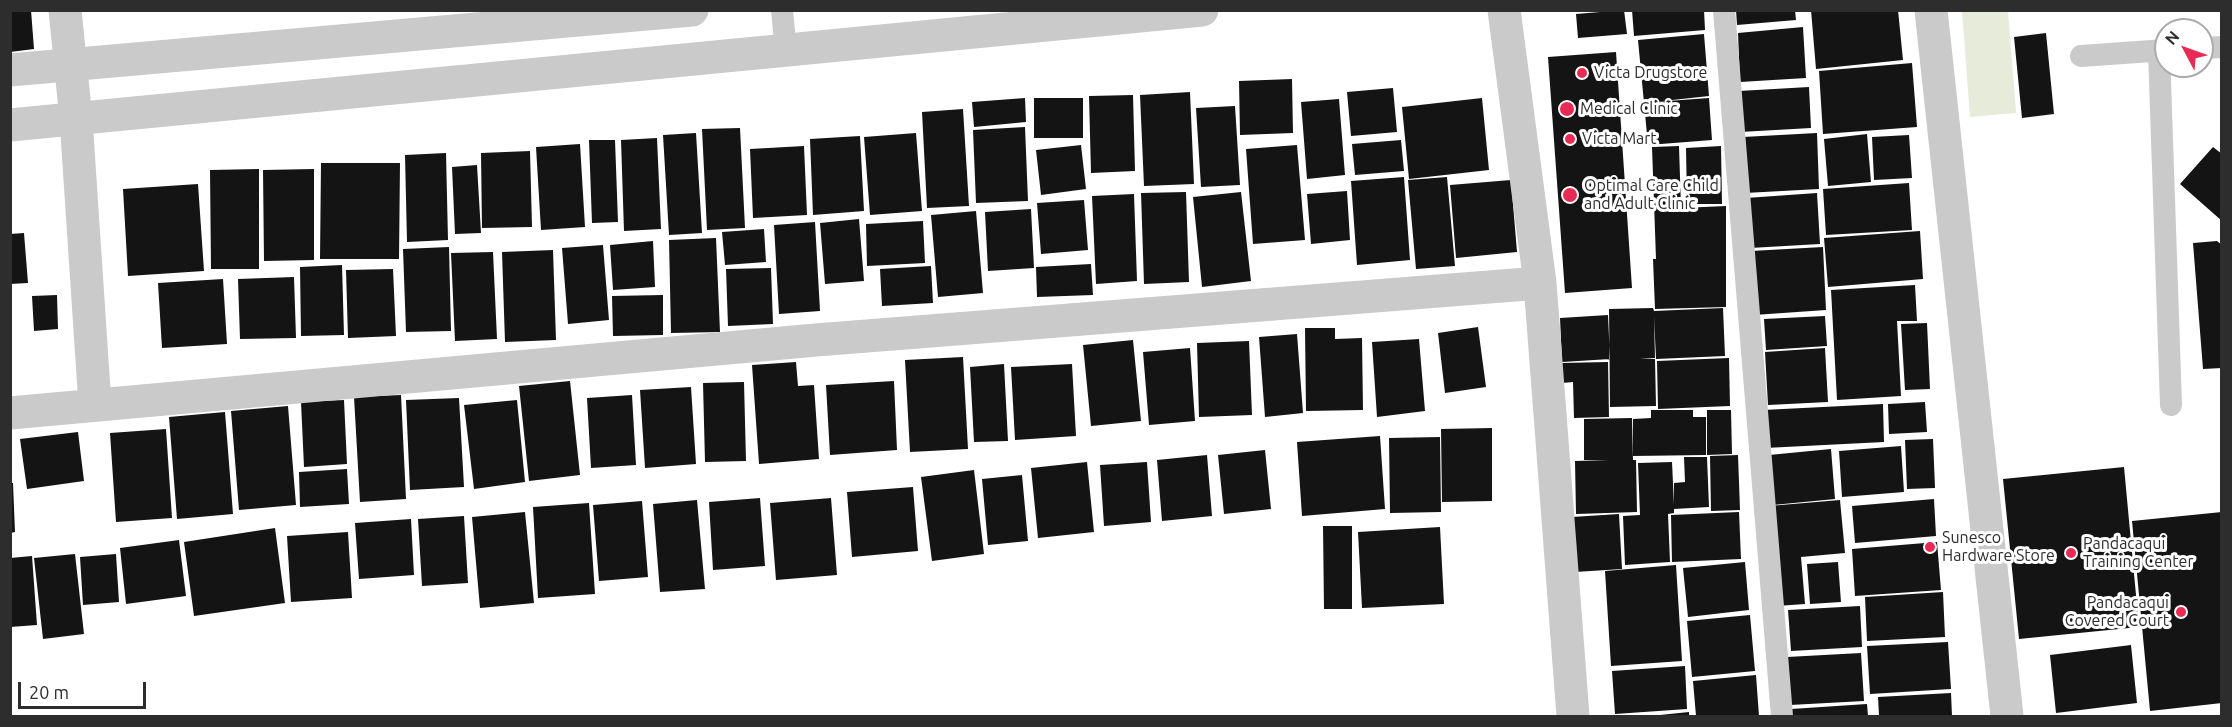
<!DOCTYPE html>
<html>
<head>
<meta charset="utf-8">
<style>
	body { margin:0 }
	#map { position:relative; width:2232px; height:727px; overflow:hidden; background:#fff; font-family:Ubuntu,sans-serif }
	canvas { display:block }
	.frame { position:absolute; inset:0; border:12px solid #2d2d2d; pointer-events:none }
	.north { position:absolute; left:2154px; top:18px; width:60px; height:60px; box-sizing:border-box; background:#fff; border:2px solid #ababab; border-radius:50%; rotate:311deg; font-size:16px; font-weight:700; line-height:24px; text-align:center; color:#2d2d2d }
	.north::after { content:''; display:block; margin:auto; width:21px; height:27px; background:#e82b55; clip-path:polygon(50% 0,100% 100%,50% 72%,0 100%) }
	.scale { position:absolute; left:18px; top:682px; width:128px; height:27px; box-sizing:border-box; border:3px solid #2d2d2d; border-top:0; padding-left:8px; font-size:18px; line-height:21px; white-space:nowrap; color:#2d2d2d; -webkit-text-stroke:4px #fff; paint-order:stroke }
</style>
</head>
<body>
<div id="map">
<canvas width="2232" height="727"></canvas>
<div class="frame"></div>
<div class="north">N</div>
<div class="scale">20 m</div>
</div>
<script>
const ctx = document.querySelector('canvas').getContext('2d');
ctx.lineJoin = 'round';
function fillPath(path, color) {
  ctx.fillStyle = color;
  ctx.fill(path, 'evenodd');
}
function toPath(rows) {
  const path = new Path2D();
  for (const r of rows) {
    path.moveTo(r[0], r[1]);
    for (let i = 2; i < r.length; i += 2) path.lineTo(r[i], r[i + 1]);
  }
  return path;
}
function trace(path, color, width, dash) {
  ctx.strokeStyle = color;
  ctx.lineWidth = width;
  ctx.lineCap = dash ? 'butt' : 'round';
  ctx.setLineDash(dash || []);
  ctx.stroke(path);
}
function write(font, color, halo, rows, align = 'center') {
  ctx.font = font + ' Ubuntu,sans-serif';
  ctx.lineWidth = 6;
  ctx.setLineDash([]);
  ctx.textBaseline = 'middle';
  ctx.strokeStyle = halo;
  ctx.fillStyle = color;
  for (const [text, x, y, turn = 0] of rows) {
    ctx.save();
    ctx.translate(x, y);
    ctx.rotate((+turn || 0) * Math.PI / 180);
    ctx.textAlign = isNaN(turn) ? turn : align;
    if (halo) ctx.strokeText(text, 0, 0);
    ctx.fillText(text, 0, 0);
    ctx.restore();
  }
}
const green = toPath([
	[1962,11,2008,11,2016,113,1970,117]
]);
const building = toPath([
	[10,10,31,10,34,49,10,52],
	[1624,10,1627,34,1578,38,1576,14],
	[1632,10,1704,10,1705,30,1634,36],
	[1736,10,1795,10,1796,20,1737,25],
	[1811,10,1898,10,1903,60,1816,69],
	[1803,27,1806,78,1740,82,1738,33],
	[2046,33,2054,114,2022,118,2014,37],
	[1704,34,1709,96,1654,102,1709,98,1712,140,1648,145,1638,40],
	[1616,52,1632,288,1565,293,1548,57],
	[1912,63,1917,127,1823,134,1819,71],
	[1292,79,1293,133,1240,135,1239,81],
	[1809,87,1811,128,1740,132,1739,91],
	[1393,88,1397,132,1351,136,1347,92],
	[1190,92,1194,184,1144,186,1140,95],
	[1133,95,1135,171,1091,173,1089,96],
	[1025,98,1026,122,974,127,972,102],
	[1034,98,1083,98,1083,138,1034,138],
	[1482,98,1489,170,1409,179,1402,107],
	[1339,99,1345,175,1307,179,1301,102],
	[1235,106,1240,185,1201,187,1196,108],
	[963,109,969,206,927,208,922,112],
	[1025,127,1028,201,976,203,973,130],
	[740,128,745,228,707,230,702,129],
	[696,133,702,233,669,235,663,135],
	[916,133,922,211,870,215,864,137],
	[1817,133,1819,189,1745,193,1743,137],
	[1867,134,1871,182,1828,186,1824,139],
	[1909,135,1912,178,1874,180,1872,137],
	[860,136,864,211,813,215,810,139],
	[657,138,661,229,624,231,621,140],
	[589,140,615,140,618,222,592,223],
	[1401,140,1404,171,1355,175,1352,144],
	[580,144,585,227,541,230,536,147],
	[1081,145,1086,189,1041,195,1036,150],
	[1297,145,1305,240,1253,244,1246,149],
	[804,146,807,215,753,218,750,149],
	[1679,146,1681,208,1726,206,1726,307,1655,309,1653,259,1656,259,1652,147],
	[1721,146,1722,204,1687,204,1686,148],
	[2213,147,2222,154,2222,221,2180,184],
	[530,151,532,227,482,228,481,153],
	[446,153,448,240,407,242,405,155],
	[321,163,400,163,399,259,320,259],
	[477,165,481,233,455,234,452,167],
	[259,169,259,269,211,269,210,170],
	[314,169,314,260,264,261,263,170],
	[1404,177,1410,260,1357,265,1351,181],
	[1447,177,1455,266,1416,269,1408,180],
	[1511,180,1517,252,1456,258,1450,185],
	[1909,183,1912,230,1826,235,1823,189],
	[198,184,204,271,128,276,123,189],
	[1347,191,1350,240,1311,244,1307,194],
	[1186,192,1189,282,1144,284,1141,193],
	[1241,192,1251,281,1202,287,1193,197],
	[1817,193,1820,244,1750,248,1746,198],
	[1134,194,1137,281,1096,284,1092,196],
	[1084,200,1088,250,1041,254,1037,203],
	[1031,209,1034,268,988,271,985,212],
	[976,211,983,293,938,297,931,215],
	[859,219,864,281,825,284,820,223],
	[923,221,925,263,867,266,866,224],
	[815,222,820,311,779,314,774,225],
	[764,229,766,262,725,265,722,232],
	[1920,231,1923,279,1828,287,1824,238],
	[24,233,28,283,10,284,10,234],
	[716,238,720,332,671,333,669,240],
	[653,241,655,287,613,290,610,245],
	[2217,241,2222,245,2222,368,2203,369,2193,243],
	[603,245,609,320,568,324,562,248],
	[449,247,451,331,406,332,403,249],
	[1823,247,1826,310,1754,315,1751,251],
	[553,250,556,340,505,342,502,252],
	[493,252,497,339,455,341,451,253],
	[1091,264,1093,295,1037,297,1036,267],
	[342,265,344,335,301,336,300,267],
	[931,266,933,303,882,306,880,269],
	[771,268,773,324,728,326,726,269],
	[393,269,396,336,348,338,346,270],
	[294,277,296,338,240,339,238,279],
	[223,279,227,344,162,348,158,283],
	[1915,285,1917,321,1897,321,1901,396,1837,400,1831,290],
	[57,295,58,329,34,331,32,296],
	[663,295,663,335,613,336,612,296],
	[1653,308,1654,311,1723,308,1725,356,1656,359,1654,316,1655,358,1640,359,1655,359,1656,406,1610,407,1609,309],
	[1608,315,1610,359,1562,362,1560,318],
	[1825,316,1827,346,1766,350,1764,319],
	[1927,323,1930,389,1905,390,1901,324],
	[1478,327,1486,387,1445,393,1438,333],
	[1305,328,1335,328,1335,339,1362,338,1363,410,1306,411],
	[1297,334,1303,413,1265,417,1259,337],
	[1419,339,1425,411,1377,417,1372,342],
	[1133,340,1141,421,1091,426,1083,345],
	[1249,341,1252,415,1199,417,1197,343],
	[1190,348,1195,421,1149,425,1143,352],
	[1825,348,1828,402,1768,405,1765,352],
	[963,357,968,449,910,452,905,360],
	[1729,358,1730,406,1658,409,1657,361],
	[796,362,798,386,814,385,819,459,759,464,752,365],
	[1608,362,1609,417,1574,418,1573,382,1562,383,1561,363],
	[1004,364,1008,441,974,442,970,367],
	[1072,364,1076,436,1015,440,1011,367],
	[570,381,580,475,529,481,519,386],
	[894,381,897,450,830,455,826,385],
	[744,382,746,461,705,462,703,383],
	[691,387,696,464,645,468,640,390],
	[401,395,406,499,360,502,354,397],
	[632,395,636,465,591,468,587,398],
	[459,398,464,487,410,490,406,400],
	[344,400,347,464,304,467,301,402],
	[517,400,525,482,474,489,464,405],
	[1925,402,1927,432,1889,434,1888,404],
	[1883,404,1884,442,1765,448,1763,410],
	[288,406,296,505,239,510,231,411],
	[1651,410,1693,410,1693,417,1706,417,1706,455,1633,456,1633,419,1651,418],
	[1707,410,1731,410,1732,454,1707,455],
	[225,412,233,514,177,519,169,417],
	[1632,418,1633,460,1636,460,1637,512,1576,514,1575,461,1609,460,1584,460,1584,419],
	[1492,428,1492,501,1442,502,1441,429],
	[166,429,172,518,116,522,110,433],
	[78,432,84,481,27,489,20,439],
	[1380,436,1385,509,1302,516,1297,442],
	[1440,437,1441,512,1390,513,1389,438],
	[1933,439,1935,488,1907,489,1905,440],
	[1901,446,1904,492,1842,497,1839,451],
	[1831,449,1835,499,1773,505,1769,455],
	[1265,450,1271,509,1224,514,1218,455],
	[1207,455,1212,516,1162,521,1157,460],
	[1738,455,1740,510,1711,511,1710,456],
	[1684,457,1707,457,1709,507,1674,509,1674,513,1668,514,1670,562,1625,565,1623,516,1640,515,1638,463,1672,462,1674,505,1674,483,1685,482],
	[1087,462,1094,532,1038,538,1031,468],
	[1147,462,1151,522,1104,526,1100,465],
	[2124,467,2139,627,2019,639,2003,479],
	[347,469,349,504,300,507,299,472],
	[974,470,984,554,932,561,921,477],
	[1022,475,1028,541,988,545,982,479],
	[10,483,13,483,15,532,10,533],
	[913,487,918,551,852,557,847,492],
	[760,498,765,566,713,570,709,502],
	[831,498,837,575,776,580,770,503],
	[1934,499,1936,536,1855,543,1852,506],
	[697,500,705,589,660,592,653,504],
	[1840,500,1845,553,1801,557,1805,604,1777,606,1769,506],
	[642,501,648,577,599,581,593,505],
	[589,503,595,594,538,598,533,507],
	[525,512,534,603,480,608,472,517],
	[1739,512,1741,559,1672,562,1671,515],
	[2222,512,2222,703,2150,711,2132,521],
	[1619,514,1622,569,1575,572,1572,517],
	[464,516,468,583,422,586,418,519],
	[411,519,414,575,359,579,355,523],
	[1323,526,1352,526,1352,609,1324,609],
	[1440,527,1444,604,1362,608,1358,532],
	[275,528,285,603,194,616,184,542],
	[348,532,352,598,291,602,287,536],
	[179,540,186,596,126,604,120,548],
	[1937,542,1941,590,1855,596,1852,549],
	[75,554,84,634,43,639,34,558],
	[116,554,119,602,83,605,80,557],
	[32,556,37,625,10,627,10,558],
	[1745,562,1749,610,1688,617,1683,568],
	[1838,562,1841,602,1810,604,1807,564],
	[1676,565,1682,661,1611,666,1605,571],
	[1943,592,1945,637,1867,641,1865,597],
	[1860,606,1862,647,1791,651,1788,610],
	[1750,615,1755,671,1692,677,1687,621],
	[1948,642,1951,689,1870,694,1867,646],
	[2131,645,2137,703,2056,713,2050,655],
	[1861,653,1864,701,1790,705,1787,657],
	[1685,666,1687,709,1615,714,1612,671],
	[1756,675,1759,716,1696,716,1693,681],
	[1951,693,1952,716,1879,716,1878,697],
	[1867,704,1868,716,1791,716,1791,709],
	[1689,712,1689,716,1660,716,1660,715]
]);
const service = toPath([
	[782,10,786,51],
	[1724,10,1782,716],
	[2202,48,2222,47],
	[2159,51,2171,405],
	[2081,56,2166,50]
]);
const minor = toPath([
	[65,10,76,119,95,405],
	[1504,10,1540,283,1573,716],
	[1931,10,2007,716],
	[10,413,816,340,1540,283]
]);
const tertiary = toPath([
	[10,70,692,10],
	[10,125,1202,10]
]);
const markers = [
	[1582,73,6,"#e82b55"],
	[1567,109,8,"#e82b55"],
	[1570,139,6,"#e82b55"],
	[1570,195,8,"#e82b55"],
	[1930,547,6,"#e82b55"],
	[2071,553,6,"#e82b55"],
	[2181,612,6,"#e82b55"]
];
const poiNames = [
	["Victa Drugstore",1594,73],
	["Medical Clinic",1580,109],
	["Victa Mart",1582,139],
	["Optimal Care Child",1584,186],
	["and Adult Clinic",1584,204],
	["Sunesco",1942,538],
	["Hardware Store",1942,556],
	["Pandacaqui",2083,544],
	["Training Center",2083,562],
	["Pandacaqui",2169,603,"right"],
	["Covered Court",2169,621,"right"]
];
fillPath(green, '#e6ebda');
fillPath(building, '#141414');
trace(service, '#cacaca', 22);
trace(minor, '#cacaca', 33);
trace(tertiary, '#cacaca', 33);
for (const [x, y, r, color] of markers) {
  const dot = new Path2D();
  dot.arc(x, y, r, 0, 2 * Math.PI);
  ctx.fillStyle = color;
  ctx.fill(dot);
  trace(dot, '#fff', 2);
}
write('16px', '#2d2d2d', '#fff', poiNames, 'left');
</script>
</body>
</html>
